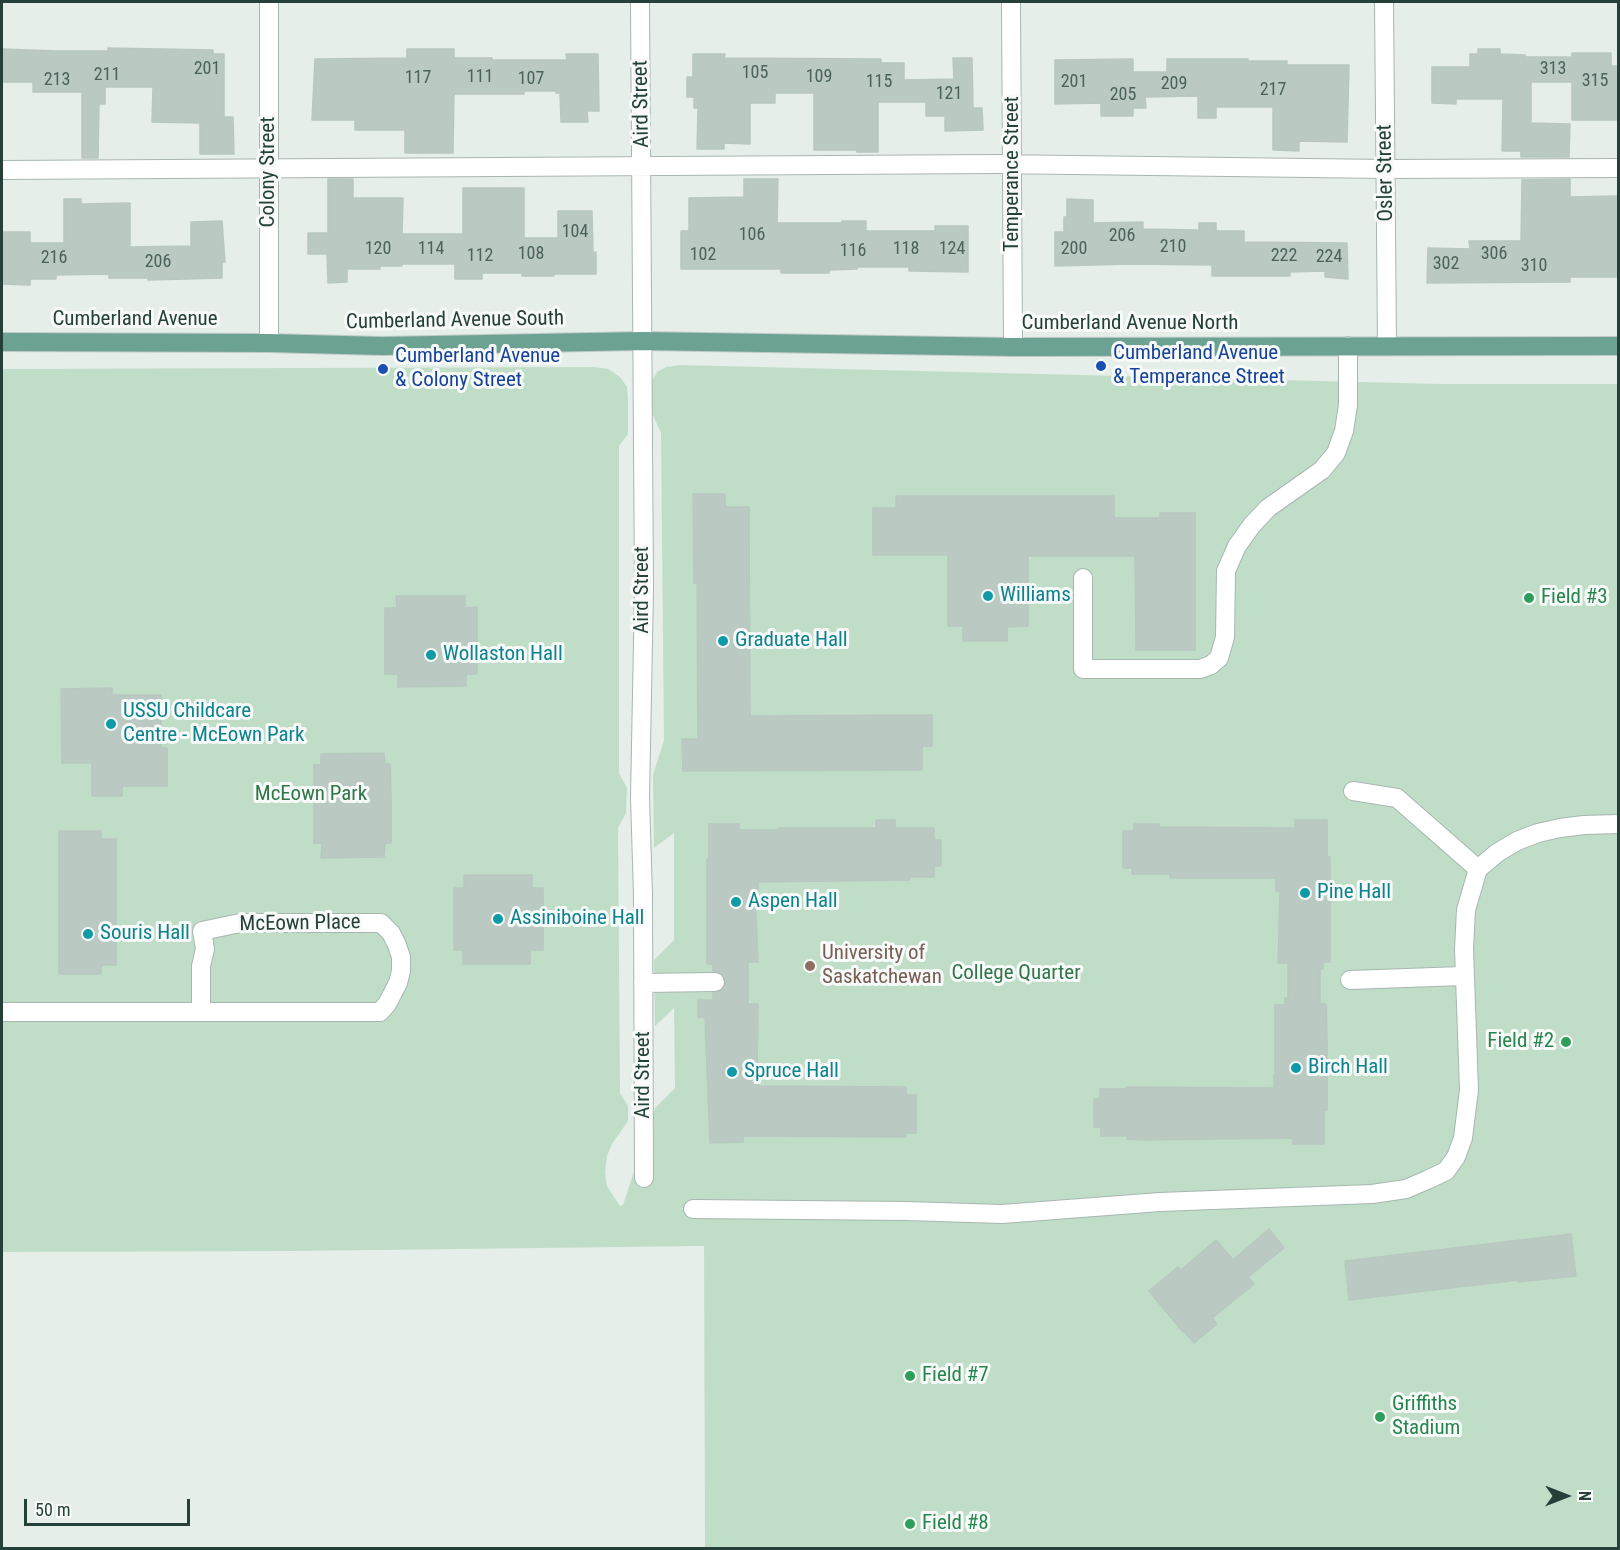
<!DOCTYPE html>
<html>
<head>
<meta charset="utf-8">
<style>
	body { margin:0 }
	#map { position:relative; width:1620px; height:1550px; overflow:hidden; background:#e6eeea; font-family:"Roboto Condensed",sans-serif }
	canvas { display:block }
	.frame { position:absolute; inset:0; border:3px solid #254038; pointer-events:none }
	.north { position:absolute; left:1536px; top:1466px; width:60px; height:60px; -webkit-text-stroke:4px #f7faf8; paint-order:stroke; rotate:90deg; font-size:16px; font-weight:700; line-height:24px; text-align:center; color:#254038 }
	.north::after { content:''; display:block; margin:auto; width:21px; height:27px; background:#254038; clip-path:polygon(50% 0,100% 100%,50% 72%,0 100%) }
	.scale { position:absolute; left:24px; top:1499px; width:166px; height:27px; box-sizing:border-box; border:3px solid #254038; border-top:0; padding-left:8px; font-size:18px; line-height:21px; white-space:nowrap; color:#254038; -webkit-text-stroke:4px #f7faf8; paint-order:stroke }
</style>
</head>
<body>
<div id="map">
<canvas width="1620" height="1550"></canvas>
<div class="frame"></div>
<div class="north">N</div>
<div class="scale">50 m</div>
</div>
<script>
const ctx = document.querySelector('canvas').getContext('2d');
ctx.lineJoin = 'round';
function fillPath(path, color) {
  ctx.fillStyle = color;
  ctx.fill(path, 'evenodd');
}
function toPath(rows) {
  const path = new Path2D();
  for (const r of rows) {
    path.moveTo(r[0], r[1]);
    for (let i = 2; i < r.length; i += 2) path.lineTo(r[i], r[i + 1]);
  }
  return path;
}
function trace(path, color, width, dash) {
  ctx.strokeStyle = color;
  ctx.lineWidth = width;
  ctx.lineCap = dash ? 'butt' : 'round';
  ctx.setLineDash(dash || []);
  ctx.stroke(path);
}
function write(font, color, halo, rows, align = 'center') {
  ctx.font = font + ' "Roboto Condensed",sans-serif';
  ctx.lineWidth = 6;
  ctx.setLineDash([]);
  ctx.textBaseline = 'middle';
  ctx.strokeStyle = halo;
  ctx.fillStyle = color;
  for (const [text, x, y, turn = 0] of rows) {
    ctx.save();
    ctx.translate(x, y);
    ctx.rotate((+turn || 0) * Math.PI / 180);
    ctx.textAlign = isNaN(turn) ? turn : align;
    if (halo) ctx.strokeText(text, 0, 0);
    ctx.fillText(text, 0, 0);
    ctx.restore();
  }
}
const green = toPath([
	[680,365,1440,384,1618,384,1618,1548,705,1548,704,1246,294,1251,2,1252,2,369,594,367,608,369,620,377,627,387,628,401,628,434,619,446,619,773,627,788,626,813,618,828,620,1093,628,1106,628,1121,612,1144,607,1156,605,1172,607,1186,620,1206,623,1205,655,1108,675,1088,674,1008,655,1026,654,960,674,940,674,833,654,848,653,775,664,740,661,433,650,409,651,383,657,372,666,367]
]);
const building = toPath([
	[108,48,213,50,213,54,224,54,224,117,233,117,234,154,200,154,200,123,152,122,153,87,105,87,105,104,99,104,98,158,82,158,82,92,33,92,33,82,2,82,2,49,56,51,108,51,108,48],
	[407,49,454,49,454,58,492,58,492,60,567,60,566,54,598,54,599,111,587,111,588,122,561,122,560,93,556,93,556,91,524,91,524,94,454,94,453,153,405,153,405,130,355,130,355,120,312,120,315,59,407,58,407,49],
	[1478,49,1500,49,1500,54,1525,55,1525,57,1572,57,1572,53,1611,53,1611,66,1618,66,1618,120,1572,120,1572,82,1531,82,1531,123,1570,124,1569,157,1521,157,1521,151,1502,151,1503,99,1456,99,1456,104,1432,103,1432,67,1470,67,1470,54,1478,54,1478,49],
	[693,54,725,54,724,58,881,59,881,63,904,63,904,80,954,79,953,58,972,58,973,108,982,108,983,130,945,131,945,116,926,116,926,102,878,102,878,152,857,152,857,150,814,150,814,93,775,93,775,103,750,103,750,144,724,143,724,149,697,149,698,108,694,108,694,97,687,97,687,77,693,77,693,54],
	[1133,59,1133,72,1167,72,1167,59,1248,59,1248,61,1287,61,1287,65,1349,65,1347,142,1299,141,1299,151,1273,150,1273,107,1216,107,1216,118,1198,118,1198,96,1145,97,1146,108,1133,108,1133,116,1101,116,1101,103,1055,104,1055,60,1133,59],
	[328,179,353,179,353,198,403,198,402,234,463,234,463,188,524,188,524,238,558,238,558,211,592,211,593,253,596,252,596,274,554,274,554,276,522,276,522,273,482,273,482,279,455,279,455,264,402,264,402,266,380,266,380,269,347,269,347,282,328,283,327,254,308,254,308,233,328,233,328,179],
	[744,179,778,179,777,223,842,223,842,221,866,221,866,231,935,231,935,226,968,226,968,272,909,271,909,267,857,267,857,269,829,270,829,273,781,273,781,269,681,269,681,231,689,231,689,198,744,197,744,179],
	[1570,179,1570,197,1618,196,1618,277,1570,277,1570,282,1427,283,1428,248,1470,249,1469,241,1521,241,1522,180,1570,179],
	[64,199,81,199,81,204,130,203,130,247,191,246,191,222,222,221,225,262,222,262,222,278,148,280,148,278,109,278,109,274,56,275,56,279,30,279,30,285,2,284,2,232,30,232,30,243,64,243,64,199],
	[1067,199,1093,200,1093,223,1143,222,1143,229,1199,230,1199,223,1216,223,1216,231,1244,231,1244,242,1347,243,1348,279,1325,277,1325,271,1290,272,1290,276,1212,276,1212,265,1131,264,1055,266,1055,232,1064,232,1064,217,1067,217,1067,199],
	[693,494,725,494,725,507,749,507,750,716,932,715,932,746,922,746,922,770,683,771,682,739,698,739,697,583,694,583,693,494],
	[896,496,1114,496,1114,518,1160,518,1160,513,1195,513,1195,650,1136,650,1135,556,1028,556,1028,626,1007,627,1007,641,963,641,963,626,948,626,948,555,873,555,873,508,896,508,896,496],
	[396,596,465,596,465,608,477,607,477,674,466,674,466,686,398,687,398,674,385,674,385,608,397,608,396,596],
	[112,688,112,695,161,695,161,748,167,748,167,786,122,786,122,796,92,796,92,763,62,763,61,689,112,688],
	[384,753,385,764,390,764,391,795,391,843,385,843,384,857,321,858,322,843,314,843,314,765,321,765,321,754,384,753],
	[876,820,895,820,895,828,934,828,934,840,941,840,941,866,934,866,934,877,910,877,910,880,758,882,758,892,755,892,758,962,748,962,748,1004,758,1004,757,1074,759,1074,759,1086,906,1087,906,1095,916,1095,916,1133,906,1133,906,1137,743,1136,743,1142,710,1143,705,1017,698,1017,698,1000,713,1000,713,993,721,991,726,982,721,973,713,971,713,964,707,964,707,859,709,859,709,824,739,824,739,830,779,830,779,828,876,828,876,820],
	[1295,820,1327,820,1327,857,1330,857,1330,962,1323,962,1323,969,1320,969,1320,1004,1326,1004,1327,1036,1327,1110,1324,1110,1324,1144,1293,1144,1293,1138,1142,1140,1127,1139,1127,1136,1101,1136,1101,1127,1094,1127,1094,1099,1100,1099,1100,1089,1126,1089,1126,1087,1274,1088,1274,1075,1275,1075,1275,1005,1285,1005,1285,998,1288,998,1288,963,1278,963,1280,891,1276,891,1276,878,1170,878,1170,874,1132,874,1132,868,1123,868,1123,831,1134,831,1134,824,1159,824,1159,827,1295,828,1295,820],
	[59,831,101,831,101,839,116,839,116,965,101,965,101,974,59,974,59,831],
	[464,875,532,875,532,888,543,888,543,950,530,950,530,964,463,964,463,950,454,950,454,888,464,888,464,875],
	[1269,1229,1284,1248,1248,1277,1254,1284,1212,1318,1217,1324,1194,1343,1184,1331,1183,1332,1149,1291,1178,1267,1181,1270,1216,1240,1233,1260,1269,1229],
	[1571,1234,1576,1276,1518,1282,1518,1280,1349,1300,1345,1261,1571,1234]
]);
const minor = toPath([
	[269,2,269,343],
	[640,2,644,589,640,798,643,895,644,1178],
	[1011,2,1013,347],
	[1384,2,1387,345],
	[2,170,995,164,1386,169,1618,168],
	[1083,578,1083,669,1200,669,1211,665,1219,658,1225,637,1226,571,1237,546,1252,525,1268,508,1322,470,1336,453,1344,431,1348,405,1348,346],
	[1353,791,1397,798,1478,869],
	[1350,980,1463,976],
	[643,983,715,982],
	[2,1012,380,1012,387,1004,398,983,401,971,401,957,397,945,391,933,381,923,240,923,202,931,205,949,201,966,201,1012],
	[693,1209,906,1211,1002,1214,1160,1202,1372,1194,1406,1189,1427,1180,1446,1171,1456,1157,1463,1138,1469,1090,1464,949,1466,910,1478,869,1497,853,1517,841,1538,833,1560,828,1584,825,1618,824]
]);
const major = toPath([
	[2,342,269,343,382,346,642,341,1013,347,1618,346]
]);
const markers = [
	[1101,366,6,"#1a4fb4"],
	[383,369,6,"#1a4fb4"],
	[988,596,6,"#0f9aa8"],
	[1529,598,6,"#2e9e5b"],
	[723,641,6,"#0f9aa8"],
	[431,655,6,"#0f9aa8"],
	[111,724,6,"#0f9aa8"],
	[1305,893,6,"#0f9aa8"],
	[736,902,6,"#0f9aa8"],
	[498,919,6,"#0f9aa8"],
	[88,934,6,"#0f9aa8"],
	[810,966,6,"#8d6e63"],
	[1566,1042,6,"#2e9e5b"],
	[1296,1068,6,"#0f9aa8"],
	[732,1072,6,"#0f9aa8"],
	[910,1376,6,"#2e9e5b"],
	[1380,1417,6,"#2e9e5b"],
	[910,1524,6,"#2e9e5b"]
];
const numberNames = [
	["201",207,69],
	["313",1553,69],
	["105",755,73],
	["211",107,75],
	["111",480,77],
	["109",819,77],
	["117",418,78],
	["107",531,79],
	["213",57,80],
	["315",1595,81],
	["115",879,82],
	["201",1074,82],
	["209",1174,84],
	["217",1273,90],
	["121",949,94],
	["205",1123,95],
	["104",575,232],
	["106",752,235],
	["206",1122,236],
	["210",1173,247],
	["120",378,249],
	["114",431,249],
	["118",906,249],
	["124",952,249],
	["200",1074,249],
	["116",853,251],
	["108",531,254],
	["306",1494,254],
	["102",703,255],
	["112",480,256],
	["222",1284,256],
	["224",1329,257],
	["216",54,258],
	["206",158,262],
	["302",1446,264],
	["310",1534,266]
];
const streetNames = [
	["Aird Street",642,104,-91],
	["Colony Street",269,172,-90],
	["Osler Street",1386,173,-91],
	["Temperance Street",1013,174,-90],
	["Cumberland Avenue",135,320],
	["Cumberland Avenue South",455,321,-1],
	["Cumberland Avenue North",1130,324],
	["Aird Street",643,590,-90],
	["McEown Place",300,924,-1],
	["Aird Street",644,1075,-90]
];
const transitNames = [
	["Cumberland Avenue",1113,354],
	["& Temperance Street",1113,378],
	["Cumberland Avenue",395,357],
	["& Colony Street",395,381]
];
const cultureNames = [
	["Williams",1000,596],
	["Graduate Hall",735,641],
	["Wollaston Hall",443,655],
	["USSU Childcare",123,712],
	["Centre - McEown Park",123,736],
	["Pine Hall",1317,893],
	["Aspen Hall",748,902],
	["Assiniboine Hall",510,919],
	["Souris Hall",100,934],
	["Birch Hall",1308,1068],
	["Spruce Hall",744,1072]
];
const leisureNames = [
	["Field #3",1541,598],
	["Field #2",1554,1042,"right"],
	["Field #7",922,1376],
	["Griffiths",1392,1405],
	["Stadium",1392,1429],
	["Field #8",922,1524]
];
const parkNames = [
	["McEown Park",311,795],
	["College Quarter",1016,974]
];
const educationNames = [
	["University of",822,954],
	["Saskatchewan",822,978]
];
fillPath(green, '#c0dec7');
fillPath(building, '#bbc9c3');
trace(building, '#b8c8c1', 1.5);
trace(minor, '#a8b6b1', 20);
trace(major, '#c2cac7', 20);
trace(minor, '#fff', 18);
trace(major, '#6ca292', 18);
for (const [x, y, r, color] of markers) {
  const dot = new Path2D();
  dot.arc(x, y, r, 0, 2 * Math.PI);
  ctx.fillStyle = color;
  ctx.fill(dot);
  trace(dot, '#f7faf8', 2);
}
write('18px', '#4a625b', null, numberNames);
write('21px', '#254038', '#f7faf8', streetNames);
write('21px', '#164399', '#f7faf8', transitNames, 'left');
write('21px', '#0d838f', '#f7faf8', cultureNames, 'left');
write('21px', '#27864d', '#f7faf8', leisureNames, 'left');
write('21px', '#307649', '#f7faf8', parkNames);
write('21px', '#785e54', '#f7faf8', educationNames, 'left');
</script>
</body>
</html>
